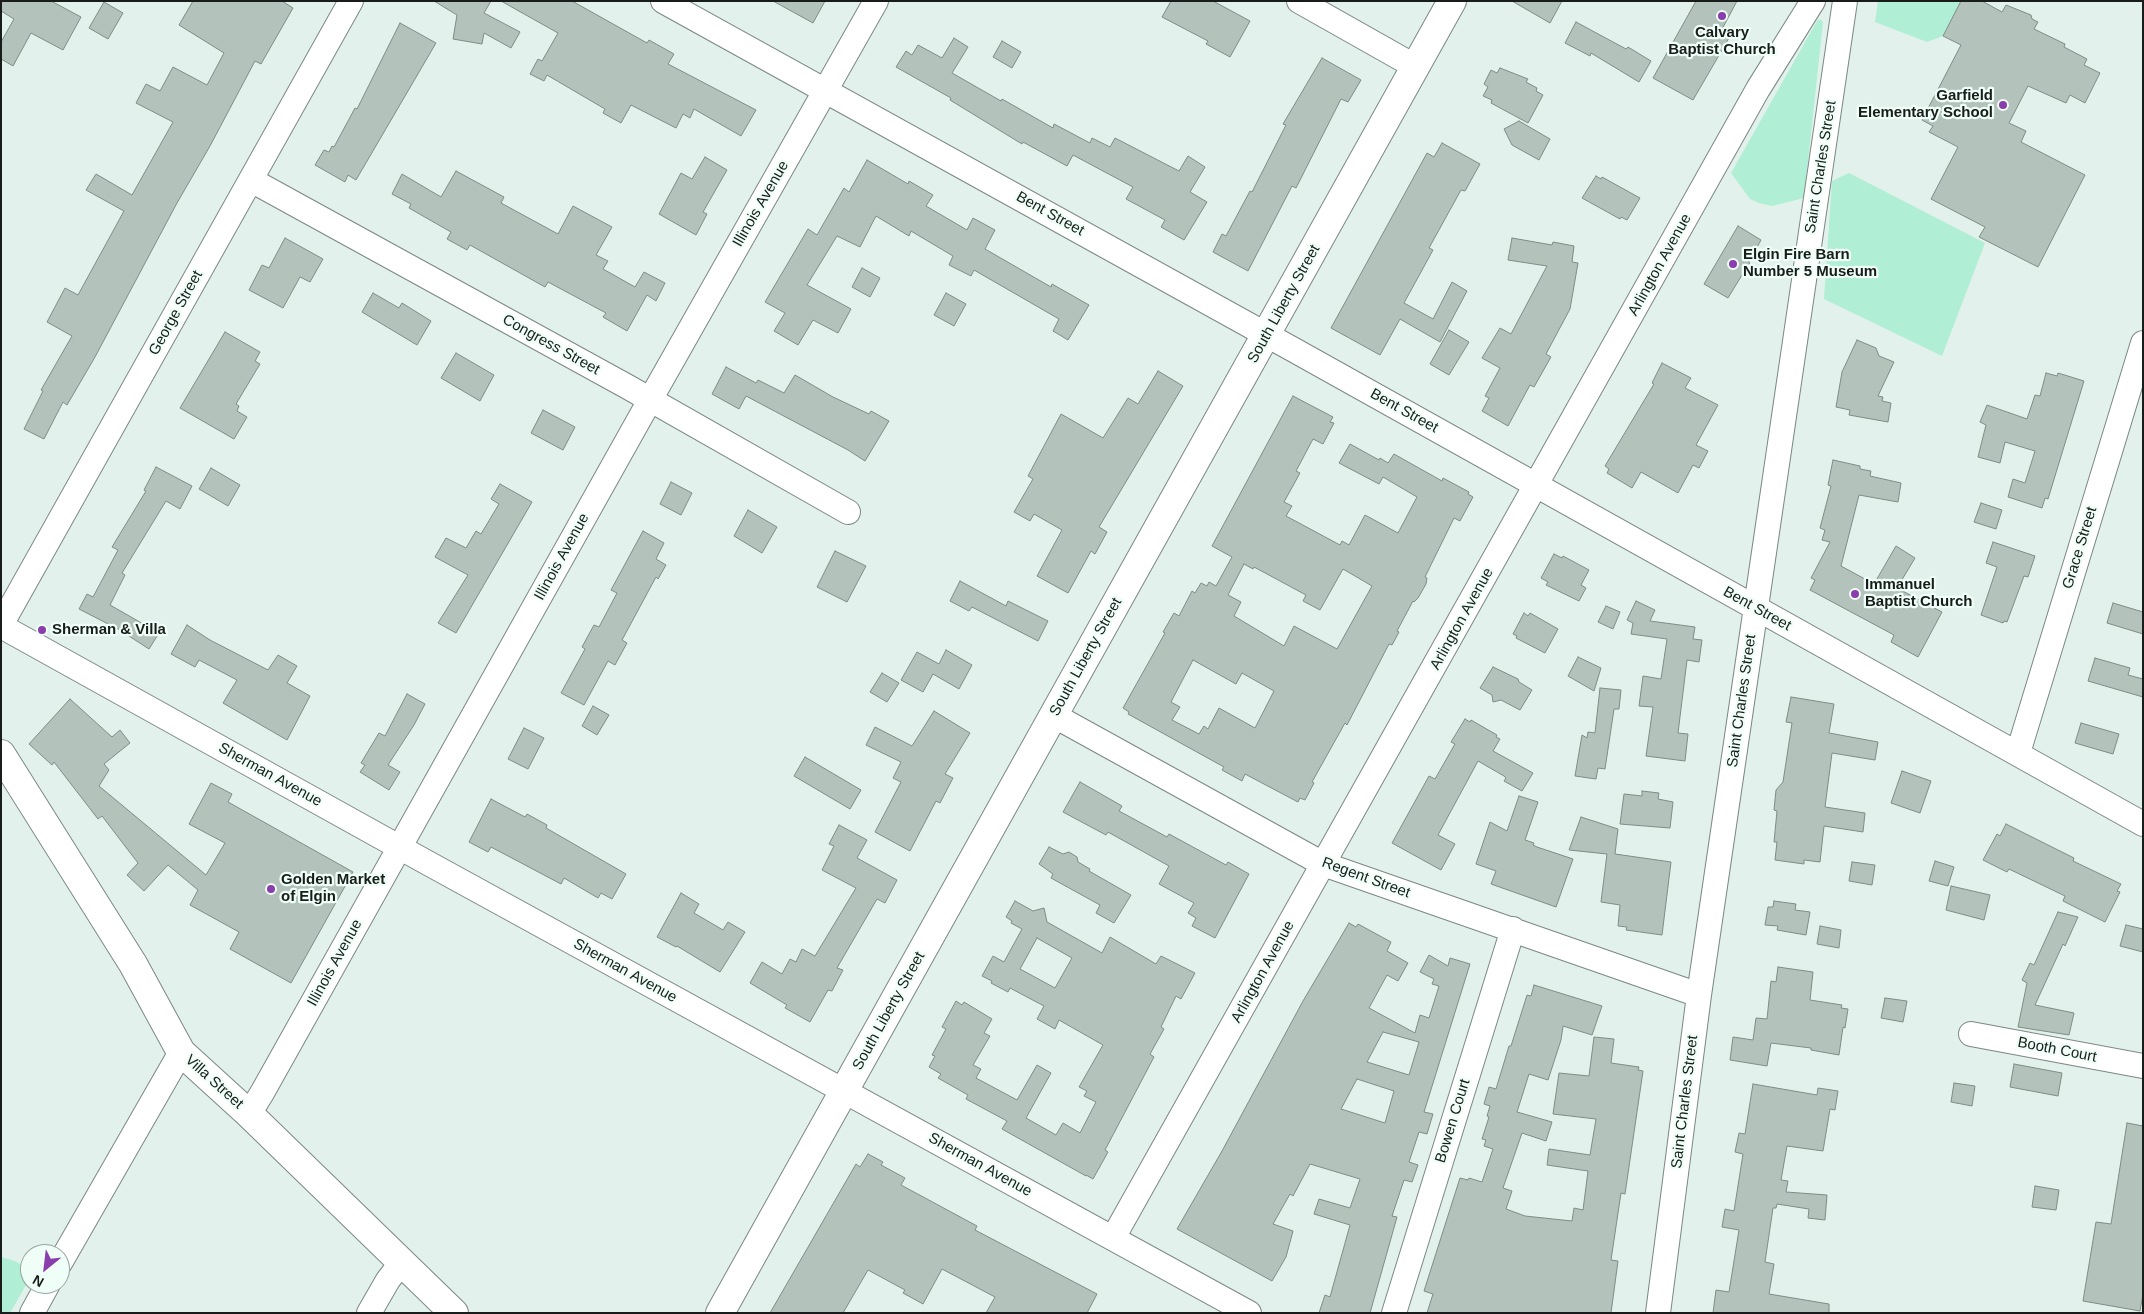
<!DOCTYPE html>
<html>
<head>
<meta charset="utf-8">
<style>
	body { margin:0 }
	#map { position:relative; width:2144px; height:1314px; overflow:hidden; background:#e2f1eb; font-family:Helvetica,sans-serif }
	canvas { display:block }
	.frame { position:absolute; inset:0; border:2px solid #181d1b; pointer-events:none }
	.north { position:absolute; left:20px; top:1244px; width:50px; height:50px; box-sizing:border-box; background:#effff8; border:1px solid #99a5a0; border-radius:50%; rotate:209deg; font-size:14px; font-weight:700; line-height:20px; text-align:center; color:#181d1b }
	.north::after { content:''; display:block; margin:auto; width:18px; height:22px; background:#8a3dad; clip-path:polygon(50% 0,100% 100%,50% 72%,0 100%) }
</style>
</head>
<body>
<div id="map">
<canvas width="2144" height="1314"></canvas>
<div class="frame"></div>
<div class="north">N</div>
</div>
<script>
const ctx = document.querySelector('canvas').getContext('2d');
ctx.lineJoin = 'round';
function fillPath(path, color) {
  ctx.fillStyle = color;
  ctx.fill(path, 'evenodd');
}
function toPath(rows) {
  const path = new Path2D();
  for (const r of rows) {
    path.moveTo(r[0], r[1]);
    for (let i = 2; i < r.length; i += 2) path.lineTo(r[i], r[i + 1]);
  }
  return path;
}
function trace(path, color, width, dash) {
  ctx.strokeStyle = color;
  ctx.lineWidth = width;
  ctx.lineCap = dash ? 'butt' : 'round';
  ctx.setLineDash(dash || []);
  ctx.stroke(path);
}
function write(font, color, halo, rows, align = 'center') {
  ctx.font = font + ' Helvetica,sans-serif';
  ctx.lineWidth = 4.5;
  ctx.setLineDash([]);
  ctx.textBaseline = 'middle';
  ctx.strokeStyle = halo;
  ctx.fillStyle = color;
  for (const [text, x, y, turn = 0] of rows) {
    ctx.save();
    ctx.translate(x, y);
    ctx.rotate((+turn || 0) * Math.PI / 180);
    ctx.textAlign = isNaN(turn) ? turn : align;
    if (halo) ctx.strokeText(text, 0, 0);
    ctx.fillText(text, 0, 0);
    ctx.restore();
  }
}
const green = toPath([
	[1878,1,1961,1,1943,36,1927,42,1875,22],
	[1820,19,1823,22,1804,198,1772,206,1759,203,1750,199,1731,173,1817,21],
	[1849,173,1985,243,1942,356,1824,299,1832,181],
	[1,1257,15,1261,30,1270,30,1278,10,1313,1,1313]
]);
const building = toPath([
	[1,1,51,1,81,17,63,50,31,33,13,66,1,59,1,42,14,19,1,11,1,1],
	[193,1,282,1,293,8,261,64,255,61,210,146,177,203,95,357,67,405,63,402,44,439,24,429,43,391,41,390,72,336,47,322,65,288,78,295,124,211,86,190,96,174,132,195,173,122,136,103,146,84,160,91,173,67,207,85,224,53,179,25,193,1],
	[434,1,491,1,484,13,520,32,511,48,484,33,482,44,453,39,457,15,434,1],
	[501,1,572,1,647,43,649,40,674,54,668,64,756,110,741,136,694,109,690,118,683,114,676,128,631,105,621,123,603,113,605,109,547,75,544,81,530,74,538,59,542,61,558,33,501,1],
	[773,1,825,1,813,23,773,1],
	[1171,1,1213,1,1250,21,1230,57,1206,44,1208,41,1162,17,1171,1],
	[1512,1,1562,1,1550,23,1512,1],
	[1696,1,1737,1,1720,33,1729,38,1693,100,1653,78,1696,1],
	[1961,1,1982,1,2002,12,2006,5,2031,15,2032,19,2038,22,2034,29,2065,44,2064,47,2087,59,2084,65,2100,73,2085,103,2070,95,2066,103,2028,86,2009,123,2026,131,2021,142,2085,175,2038,267,1979,237,1985,227,1931,199,1958,147,1929,132,1933,126,1922,120,1961,45,1943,36,1961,1],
	[104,2,123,13,108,39,89,28,104,2],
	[1576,22,1626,49,1628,47,1651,61,1639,82,1591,53,1590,56,1565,43,1576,22],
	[400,23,436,43,356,180,348,175,345,182,315,165,324,150,329,152,332,146,334,147,355,108,357,109,400,23],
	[954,38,968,47,952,73,1001,101,1002,99,1053,128,1054,124,1090,143,1092,138,1110,147,1115,138,1179,171,1188,156,1205,167,1190,192,1207,202,1184,240,1161,227,1165,220,1126,199,1133,187,1073,155,1067,166,1023,142,1022,144,950,100,951,98,896,67,906,51,912,55,918,45,942,58,954,38],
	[1002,41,1021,52,1012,68,993,57,1002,41],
	[1322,58,1361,80,1348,102,1341,99,1296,188,1292,186,1248,271,1213,252,1222,234,1226,236,1250,191,1252,192,1286,125,1283,124,1322,58],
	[1500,68,1528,79,1526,82,1537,88,1536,91,1543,95,1528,123,1491,103,1492,100,1483,96,1488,87,1484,84,1491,70,1497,73,1500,68],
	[1519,121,1550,139,1539,160,1512,145,1504,129,1519,121],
	[1442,143,1480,164,1465,191,1461,190,1429,248,1433,250,1404,303,1433,319,1452,282,1467,291,1440,342,1400,319,1380,355,1331,328,1427,153,1434,157,1442,143],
	[705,157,727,170,703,212,707,214,696,235,659,214,681,173,692,179,705,157],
	[867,160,908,184,909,181,933,195,926,206,967,230,973,218,995,230,985,249,1051,287,1052,284,1089,305,1068,340,1053,331,1059,319,974,270,971,276,949,265,953,256,911,231,909,236,876,216,860,247,837,236,807,285,851,309,838,333,813,320,798,345,774,331,785,313,765,302,808,229,817,235,844,188,849,192,867,160],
	[456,171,504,197,501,203,558,234,573,206,612,227,596,255,608,261,603,269,635,287,644,272,665,283,656,301,647,295,627,331,603,317,606,313,548,282,545,287,470,245,467,250,447,239,451,232,409,208,411,204,392,194,402,174,441,197,456,171],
	[1596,176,1601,179,1602,177,1640,198,1627,220,1621,217,1620,219,1582,198,1596,176],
	[1738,226,1761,240,1749,262,1750,266,1745,275,1742,275,1728,298,1704,284,1738,226],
	[285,238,323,259,310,282,300,277,283,308,249,290,262,265,269,268,285,238],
	[1512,238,1552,245,1553,242,1574,246,1572,262,1578,263,1570,309,1546,354,1551,357,1534,387,1530,385,1508,426,1482,411,1489,398,1485,396,1500,368,1482,358,1500,328,1511,334,1547,266,1508,260,1512,238],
	[862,268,880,278,870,297,852,287,862,268],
	[373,293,399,308,402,303,431,321,417,345,362,312,373,293],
	[946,293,966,304,954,326,934,315,946,293],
	[1449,330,1469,342,1449,375,1430,364,1449,330],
	[225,332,260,352,255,361,260,364,236,404,239,406,237,411,247,417,234,439,180,408,225,332],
	[1857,340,1876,348,1879,356,1894,362,1878,396,1883,397,1882,401,1891,403,1888,422,1849,415,1850,410,1836,407,1842,372,1857,340],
	[456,353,494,375,480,401,441,378,456,353],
	[1662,363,1691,378,1685,388,1718,405,1696,445,1708,451,1699,468,1693,465,1678,493,1641,472,1632,488,1607,473,1609,469,1605,466,1654,384,1652,383,1662,363],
	[726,367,756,383,758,380,784,393,795,375,833,397,869,414,871,411,889,421,865,461,848,450,746,396,739,409,712,394,726,367],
	[1158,371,1183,386,1099,527,1107,532,1095,554,1091,551,1068,593,1037,576,1062,530,1034,514,1030,521,1014,512,1033,479,1028,476,1061,414,1103,438,1128,398,1138,404,1158,371],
	[2046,373,2057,376,2058,373,2084,381,2048,499,2045,498,2042,508,2008,497,2013,479,2025,483,2035,451,2005,442,2000,463,1978,457,1986,425,1980,422,1987,405,2027,419,2035,395,2040,396,2046,373],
	[1293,396,1333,417,1330,422,1334,423,1323,444,1313,439,1296,471,1300,473,1284,502,1292,506,1286,516,1340,545,1342,541,1349,545,1365,515,1398,533,1417,497,1383,477,1379,484,1339,463,1350,444,1379,460,1380,458,1388,463,1394,454,1442,481,1443,478,1469,492,1468,494,1473,497,1460,521,1454,518,1425,577,1427,578,1426,584,1418,598,1414,602,1413,601,1397,631,1399,632,1392,645,1389,644,1347,725,1345,723,1312,782,1314,783,1305,800,1300,798,1298,802,1245,774,1242,781,1222,770,1224,767,1128,714,1129,712,1123,708,1165,633,1163,632,1174,613,1179,616,1192,591,1195,593,1201,583,1207,586,1209,582,1216,586,1232,557,1212,546,1293,396],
	[1244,564,1253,569,1254,567,1306,595,1303,601,1320,610,1343,569,1372,586,1337,649,1294,626,1284,646,1234,616,1241,602,1228,595,1244,564],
	[1193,660,1236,684,1242,673,1274,691,1255,728,1219,708,1208,729,1204,726,1199,734,1172,720,1180,707,1171,702,1193,660],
	[543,410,575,427,563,450,531,433,543,410],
	[1833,460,1860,466,1860,469,1871,471,1870,476,1901,483,1898,502,1859,495,1841,566,1874,584,1896,546,1915,558,1897,588,1942,612,1918,657,1891,642,1894,635,1810,590,1815,580,1811,578,1830,542,1822,540,1825,530,1820,528,1831,486,1828,485,1833,460],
	[156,467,192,486,180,509,166,501,122,573,125,575,110,605,159,633,149,649,118,629,79,609,87,594,93,597,118,550,112,547,146,491,144,490,156,467],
	[211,468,240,485,228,506,199,489,211,468],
	[671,482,692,493,681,515,660,504,671,482],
	[500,484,532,502,456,633,438,623,468,575,435,557,446,538,466,548,476,531,481,534,499,504,491,499,500,484],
	[1981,503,2002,510,1996,529,1974,522,1981,503],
	[748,510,777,527,762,553,734,536,748,510],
	[643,531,664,543,656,559,666,565,658,579,656,577,622,640,627,643,615,665,608,661,584,705,561,693,585,649,582,647,594,625,599,627,617,593,611,590,643,531],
	[1993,542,2035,556,2028,577,2024,576,2007,622,2004,621,2003,623,1981,615,1997,567,1986,563,1993,542],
	[835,551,866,566,847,602,817,587,835,551],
	[1554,554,1562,558,1563,556,1589,570,1581,585,1586,588,1579,601,1546,585,1548,582,1541,578,1554,554],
	[960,581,1006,606,1008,601,1048,621,1038,641,972,607,969,611,950,601,960,581],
	[1636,601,1655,610,1650,621,1695,627,1693,639,1702,640,1699,662,1687,660,1678,733,1688,734,1685,761,1646,756,1653,707,1639,706,1643,676,1661,679,1667,639,1631,634,1633,623,1627,620,1636,601],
	[2113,603,2143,612,2143,634,2107,623,2113,603],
	[1606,606,1620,612,1613,629,1598,622,1606,606],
	[1524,613,1528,616,1530,613,1558,629,1545,653,1516,638,1517,636,1513,634,1524,613],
	[187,625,210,640,268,670,278,655,297,666,287,683,310,696,287,740,223,703,237,680,199,660,195,667,171,654,187,625],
	[946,650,972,665,959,689,933,674,923,692,901,680,917,652,939,664,946,650],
	[1578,657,1601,668,1594,691,1568,676,1578,657],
	[2095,658,2130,668,2128,675,2143,679,2143,697,2088,681,2095,658],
	[1493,667,1518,679,1519,682,1532,690,1520,710,1501,700,1493,702,1492,695,1480,688,1493,667],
	[882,673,899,683,887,702,870,692,882,673],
	[1600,688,1621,690,1619,709,1614,709,1605,769,1598,768,1596,779,1575,776,1582,735,1587,738,1588,732,1595,733,1600,688],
	[407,694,425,704,414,725,388,765,400,772,389,790,360,772,365,765,361,763,379,733,385,736,407,694],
	[1791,697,1834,704,1829,733,1878,742,1875,760,1832,753,1825,807,1865,813,1863,832,1824,826,1820,862,1804,860,1804,864,1775,860,1777,842,1774,842,1777,811,1774,810,1776,790,1783,782,1792,723,1786,722,1791,697],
	[70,699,112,737,120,730,130,743,104,764,109,770,99,786,206,875,225,843,189,824,211,783,232,794,228,802,353,872,291,983,230,949,239,932,190,905,198,890,168,865,144,891,127,875,138,863,102,816,98,819,54,762,52,765,29,744,70,699],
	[593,706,609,715,597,735,582,726,593,706],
	[934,711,970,733,945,774,953,778,940,803,936,801,910,851,875,832,901,782,893,778,901,762,866,745,875,727,912,746,934,711],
	[1465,719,1470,722,1471,720,1497,735,1496,737,1500,739,1493,751,1533,773,1522,791,1504,781,1506,778,1504,776,1478,761,1438,835,1455,844,1441,870,1392,843,1429,776,1435,779,1455,744,1451,742,1465,719],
	[2081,723,2119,734,2113,754,2075,743,2081,723],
	[524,728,544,738,528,769,508,759,524,728],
	[805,757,861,790,850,809,794,776,805,757],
	[1902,771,1931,781,1920,813,1891,803,1902,771],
	[1080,782,1122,806,1119,811,1167,837,1169,834,1226,865,1228,862,1249,874,1215,938,1192,926,1196,918,1188,913,1194,903,1159,884,1169,866,1108,832,1106,835,1063,812,1080,782],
	[1642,791,1659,793,1658,799,1673,802,1670,828,1620,824,1624,794,1642,796,1642,791],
	[1519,796,1538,802,1525,840,1534,843,1533,845,1537,847,1573,859,1556,907,1491,884,1496,871,1476,864,1490,822,1507,831,1519,796],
	[491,799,525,817,527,814,547,825,546,828,626,874,612,899,601,893,598,898,564,878,561,884,491,847,488,852,469,842,491,799],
	[1581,817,1618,829,1615,854,1671,862,1662,935,1626,930,1627,927,1618,926,1620,905,1601,902,1607,854,1569,850,1581,817],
	[2006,824,2074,858,2073,861,2121,884,2117,891,2120,892,2105,922,2063,901,2065,896,2009,869,2007,872,1983,860,1997,834,2000,836,2006,824],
	[839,825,867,840,857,858,897,880,885,903,877,899,837,968,843,970,832,991,828,990,810,1022,785,1008,787,1005,750,983,762,962,782,974,790,959,796,962,802,949,815,956,856,888,822,870,834,846,829,844,839,825],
	[1049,847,1063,854,1069,852,1077,857,1078,862,1090,869,1089,871,1131,895,1114,923,1096,913,1100,905,1051,878,1053,874,1039,864,1049,847],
	[1935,861,1954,867,1948,886,1929,881,1935,861],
	[1852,862,1875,865,1872,885,1849,881,1852,862],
	[1951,886,1990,895,1984,920,1946,910,1951,886],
	[681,893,699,904,694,913,723,930,728,922,745,932,720,972,677,946,676,947,657,937,681,893],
	[1015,901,1033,911,1044,908,1047,922,1102,953,1110,937,1156,964,1161,956,1195,973,1181,999,1176,996,1161,1027,1164,1029,1150,1054,1154,1057,1105,1150,1108,1152,1093,1179,1086,1175,1086,1176,1002,1129,1007,1121,966,1099,968,1095,938,1078,941,1074,929,1067,935,1056,932,1055,946,1029,942,1027,956,1001,962,1005,964,1002,992,1019,984,1033,990,1036,973,1065,981,1069,976,1078,1017,1100,1037,1065,1051,1073,1026,1118,1056,1135,1063,1123,1080,1133,1096,1102,1084,1096,1087,1091,1079,1087,1103,1045,1059,1020,1055,1029,1037,1019,1044,1006,1010,988,1008,992,991,983,992,981,982,976,993,956,1004,962,1022,929,1011,923,1012,921,1006,917,1015,901],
	[1037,938,1072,958,1055,988,1020,969,1037,938],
	[1774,901,1796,904,1795,910,1810,912,1806,935,1777,930,1778,926,1765,925,1768,907,1773,907,1774,901],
	[2058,912,2078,917,2065,946,2063,944,2035,1005,2074,1013,2069,1035,2018,1027,2027,983,2022,980,2030,963,2034,965,2058,912],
	[1349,923,1356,927,1358,924,1391,942,1387,951,1408,963,1398,981,1387,975,1369,1008,1415,1033,1420,1015,1429,1018,1439,986,1432,984,1434,979,1420,972,1429,955,1448,966,1450,958,1470,964,1424,1112,1433,1114,1427,1134,1419,1132,1409,1162,1418,1165,1412,1182,1404,1180,1392,1216,1397,1217,1370,1313,1319,1313,1325,1295,1330,1297,1350,1225,1314,1214,1319,1199,1350,1208,1360,1179,1310,1164,1293,1196,1290,1194,1273,1224,1293,1231,1286,1257,1272,1281,1177,1229,1222,1151,1303,1001,1349,923],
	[1383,1032,1419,1042,1409,1075,1367,1062,1383,1032],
	[1357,1079,1394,1091,1385,1123,1341,1109,1357,1079],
	[2126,925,2143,929,2143,952,2120,946,2126,925],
	[1820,926,1841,930,1839,948,1817,944,1820,926],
	[1778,967,1813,972,1810,1000,1842,1005,1841,1008,1848,1009,1845,1028,1843,1027,1839,1055,1811,1050,1811,1048,1771,1043,1767,1066,1730,1060,1733,1037,1753,1040,1756,1018,1767,1019,1771,981,1776,982,1778,967],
	[1534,985,1602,1006,1592,1035,1563,1026,1561,1040,1548,1080,1529,1074,1517,1112,1552,1122,1546,1141,1522,1133,1503,1188,1512,1191,1506,1209,1525,1216,1572,1221,1574,1208,1583,1210,1588,1171,1547,1165,1549,1149,1590,1155,1596,1119,1553,1114,1559,1073,1589,1076,1594,1037,1614,1039,1611,1063,1639,1067,1638,1070,1643,1071,1625,1194,1621,1193,1611,1260,1618,1261,1611,1313,1427,1313,1433,1294,1424,1291,1460,1178,1468,1180,1469,1178,1482,1182,1493,1149,1484,1146,1486,1140,1482,1139,1489,1117,1487,1116,1490,1106,1484,1104,1489,1087,1496,1089,1509,1046,1511,1046,1527,995,1531,996,1534,985],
	[1885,998,1907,1001,1903,1022,1881,1018,1885,998],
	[2014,1064,2062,1073,2058,1096,2010,1087,2014,1064],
	[1954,1083,1975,1086,1972,1106,1951,1102,1954,1083],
	[1753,1084,1817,1095,1818,1088,1838,1091,1835,1110,1830,1109,1823,1151,1787,1146,1781,1180,1788,1181,1786,1192,1827,1195,1825,1220,1808,1218,1809,1209,1777,1204,1776,1208,1773,1208,1765,1262,1774,1264,1769,1294,1829,1304,1829,1313,1713,1313,1716,1290,1729,1292,1739,1230,1722,1227,1725,1209,1734,1211,1743,1154,1735,1152,1739,1133,1745,1134,1753,1084],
	[2127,1123,2143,1126,2143,1294,2140,1311,2083,1301,2096,1222,2111,1224,2127,1123],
	[868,1154,883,1162,881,1165,905,1178,901,1185,977,1226,975,1230,1097,1294,1087,1313,986,1313,995,1297,942,1269,923,1304,903,1293,905,1290,868,1270,843,1313,770,1313,856,1164,860,1167,868,1154],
	[2035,1186,2059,1190,2056,1210,2032,1207,2035,1186]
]);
const street = toPath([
	[663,1,1294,350,2143,824],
	[1299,1,1416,67],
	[251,180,628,387,848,512],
	[1,625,351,1],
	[1,626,426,862,1249,1313],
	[1053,715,1323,864,1699,995],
	[2018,753,2143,343],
	[1971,1034,2143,1066],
	[249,1114,262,1093,650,400,876,1],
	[1113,1238,1758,89,1813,1],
	[60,1263,181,1052],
	[32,1313,48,1284],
	[369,1313,388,1280,402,1262],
	[1394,1313,1513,929],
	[1658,1313,1699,995,1845,1]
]);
const secondary = toPath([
	[720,1313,1452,1]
]);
const primary = toPath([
	[1,754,133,964,181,1052,249,1114,454,1313]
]);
const markers = [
	[1722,16,5,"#8a3dad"],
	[2003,105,5,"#8a3dad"],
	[1733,264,5,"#8a3dad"],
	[1855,594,5,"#8a3dad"],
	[42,630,5,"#8a3dad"],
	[271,889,5,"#8a3dad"]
];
const poiNames = [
	["Calvary",1722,33,"center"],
	["Baptist Church",1722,50,"center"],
	["Garfield",1993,96,"right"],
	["Elementary School",1993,113,"right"],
	["Elgin Fire Barn",1743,255],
	["Number 5 Museum",1743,272],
	["Immanuel",1865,585],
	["Baptist Church",1865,602],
	["Sherman & Villa",52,630],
	["Golden Market",281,880],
	["of Elgin",281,897]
];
const streetNames = [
	["Saint Charles Street",1821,167,-81],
	["Illinois Avenue",761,204,-60],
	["Bent Street",1050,214,29],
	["Arlington Avenue",1660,265,-61],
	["South Liberty Street",1284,304,-61],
	["George Street",176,313,-61],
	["Congress Street",551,345,29],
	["Bent Street",1404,411,29],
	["Grace Street",2080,548,-73],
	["Illinois Avenue",562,557,-61],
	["Bent Street",1757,609,29],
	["Arlington Avenue",1462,619,-61],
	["South Liberty Street",1086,657,-61],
	["Saint Charles Street",1742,701,-82],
	["Sherman Avenue",270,775,29],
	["Regent Street",1366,878,20],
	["Illinois Avenue",335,963,-61],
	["Sherman Avenue",625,971,29],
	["Arlington Avenue",1263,972,-61],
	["South Liberty Street",889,1011,-61],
	["Booth Court",2057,1050,11],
	["Villa Street",214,1082,42],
	["Saint Charles Street",1685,1102,-83],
	["Bowen Court",1453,1121,-73],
	["Sherman Avenue",980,1165,29]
];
fillPath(green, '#b0eed6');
fillPath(building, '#b4c2bc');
trace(building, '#7e8c86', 1);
trace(street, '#7b8883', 26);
trace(secondary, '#7b8883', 30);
trace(primary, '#7b8883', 30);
trace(street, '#fff', 24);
trace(secondary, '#fff', 28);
trace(primary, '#fff', 28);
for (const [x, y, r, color] of markers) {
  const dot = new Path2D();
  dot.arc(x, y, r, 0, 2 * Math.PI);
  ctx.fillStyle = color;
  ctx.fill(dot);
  trace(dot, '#effff8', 2);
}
write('bold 15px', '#181d1b', '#effff8', poiNames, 'left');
write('15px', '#181d1b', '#effff8', streetNames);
</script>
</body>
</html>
